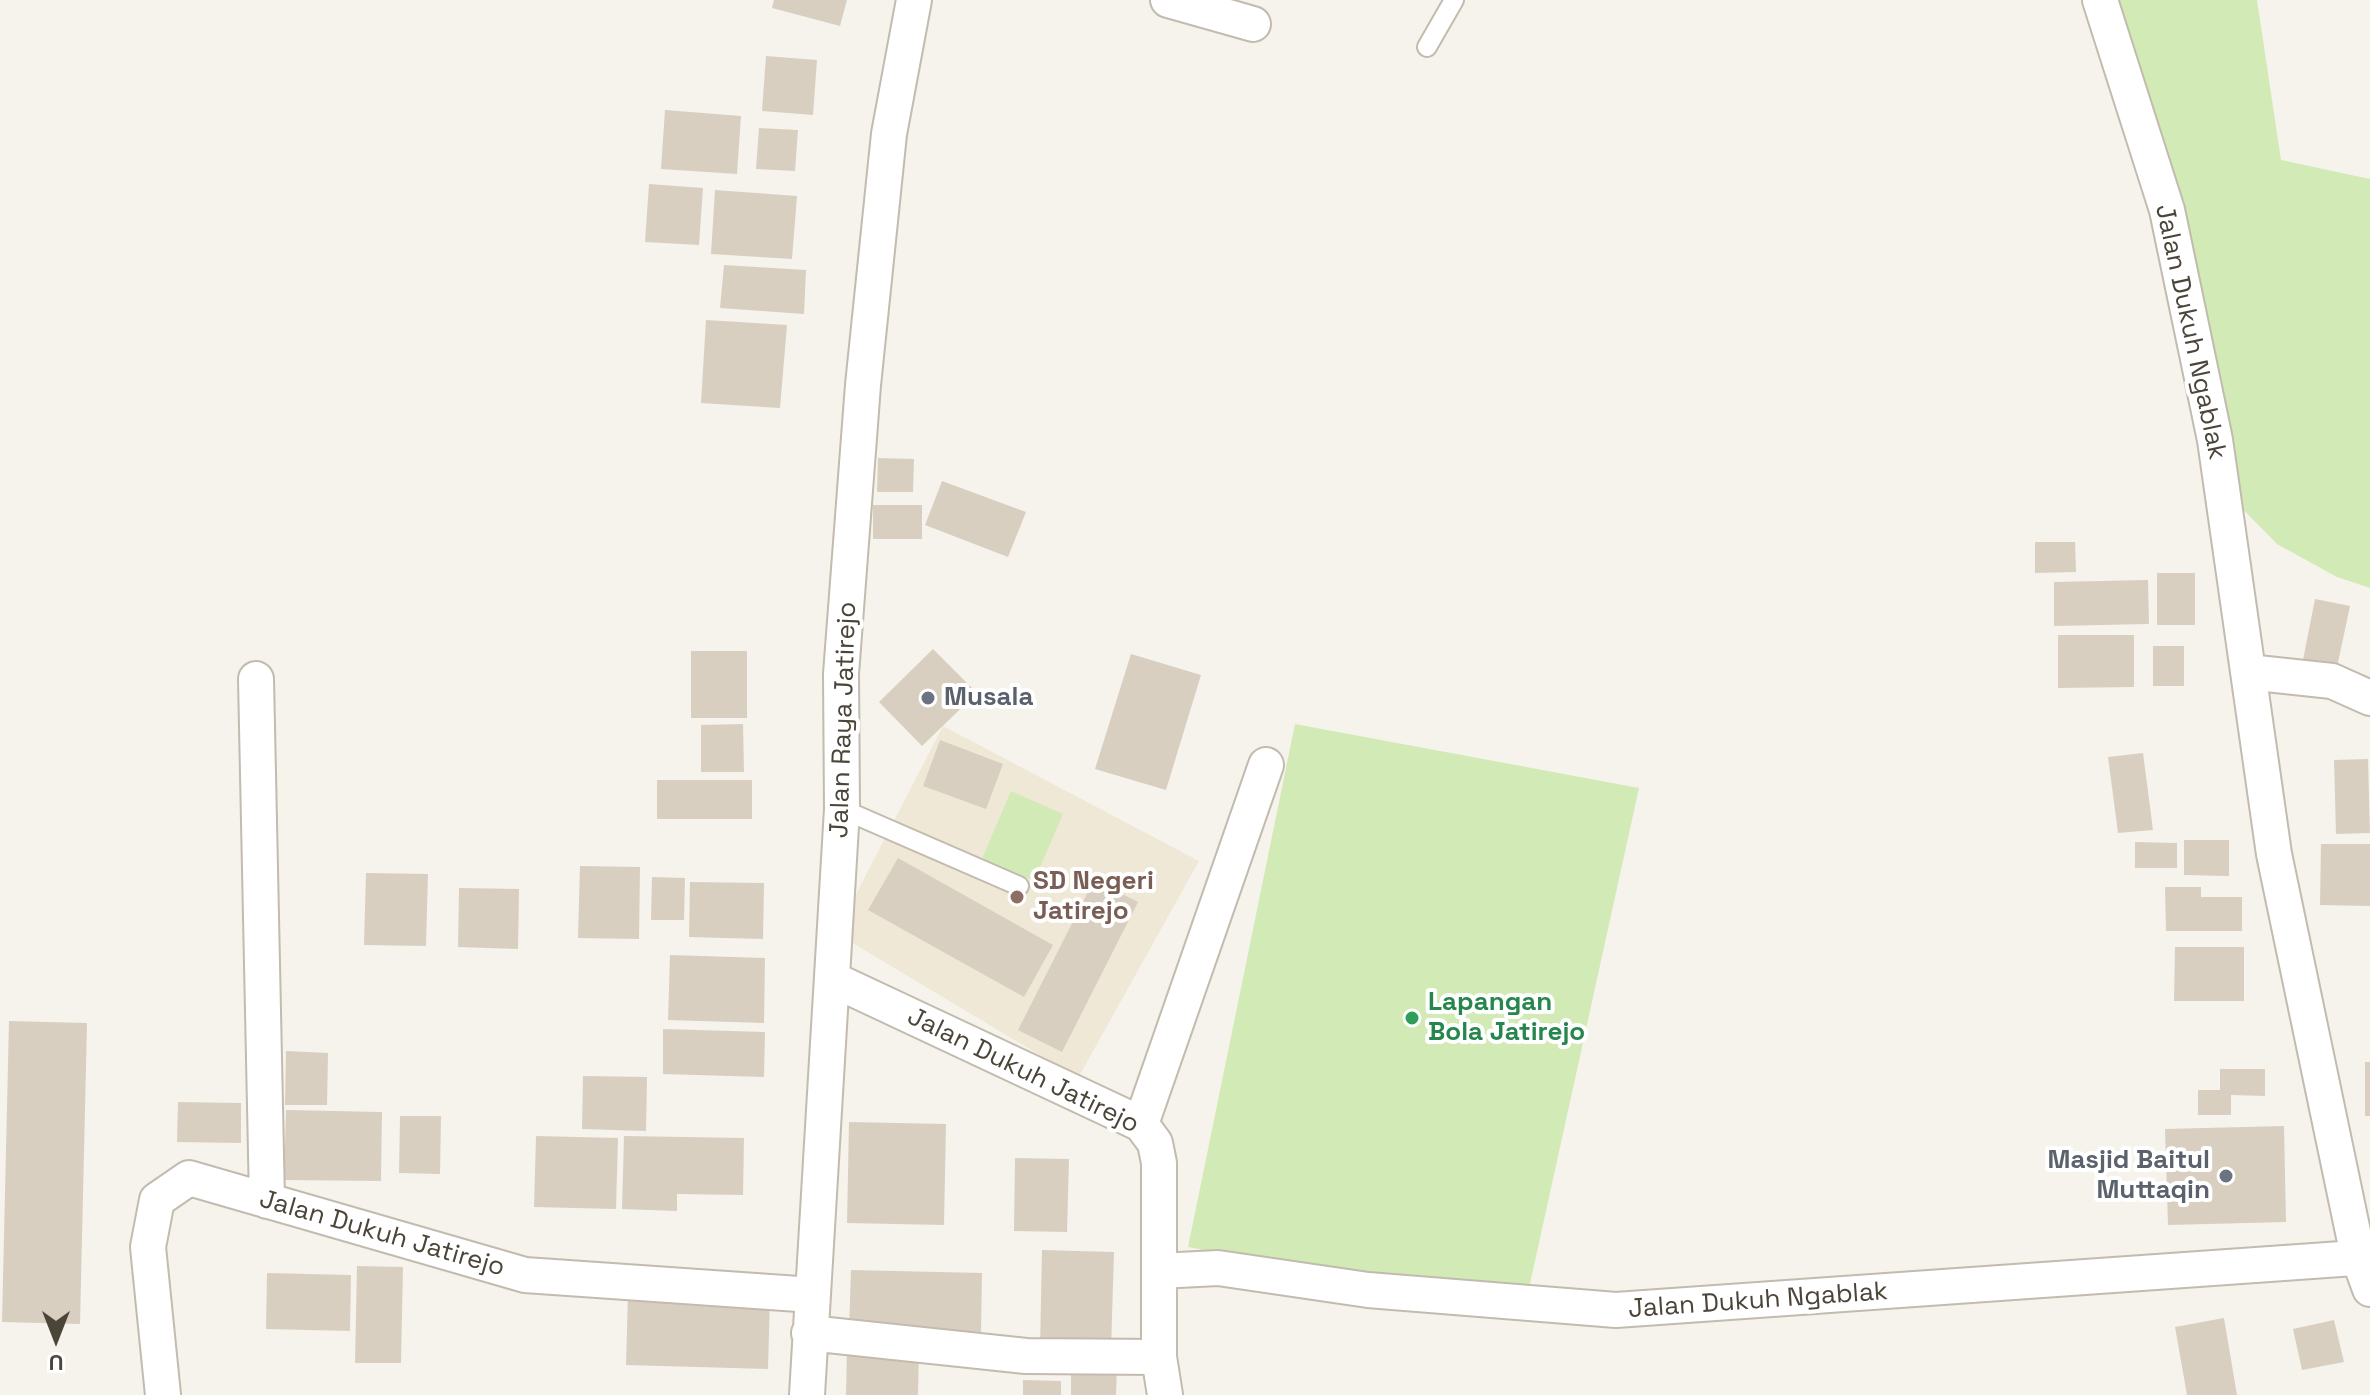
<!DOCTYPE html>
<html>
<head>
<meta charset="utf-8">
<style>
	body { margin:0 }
	#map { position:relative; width:2370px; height:1395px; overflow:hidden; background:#f6f3ec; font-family:"Space Grotesk",sans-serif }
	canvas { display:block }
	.north { position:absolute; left:16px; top:1299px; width:80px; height:80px; -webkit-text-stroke:6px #fff; paint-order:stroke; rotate:180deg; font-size:22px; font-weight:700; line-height:32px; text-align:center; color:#4b4439 }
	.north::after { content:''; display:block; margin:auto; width:28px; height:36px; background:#4b4439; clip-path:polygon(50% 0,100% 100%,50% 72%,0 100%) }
</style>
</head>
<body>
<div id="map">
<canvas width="2370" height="1395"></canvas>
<div class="north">U</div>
</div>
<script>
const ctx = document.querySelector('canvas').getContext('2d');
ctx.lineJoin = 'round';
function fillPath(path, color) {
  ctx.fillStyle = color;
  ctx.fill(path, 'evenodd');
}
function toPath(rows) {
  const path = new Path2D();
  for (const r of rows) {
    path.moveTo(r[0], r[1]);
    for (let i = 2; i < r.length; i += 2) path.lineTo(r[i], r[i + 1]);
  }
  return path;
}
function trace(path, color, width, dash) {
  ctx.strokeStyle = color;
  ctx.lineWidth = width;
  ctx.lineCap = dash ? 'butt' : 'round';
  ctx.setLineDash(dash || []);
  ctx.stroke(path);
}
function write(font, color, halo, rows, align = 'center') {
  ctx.font = font + ' "Space Grotesk",sans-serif';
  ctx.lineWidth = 8;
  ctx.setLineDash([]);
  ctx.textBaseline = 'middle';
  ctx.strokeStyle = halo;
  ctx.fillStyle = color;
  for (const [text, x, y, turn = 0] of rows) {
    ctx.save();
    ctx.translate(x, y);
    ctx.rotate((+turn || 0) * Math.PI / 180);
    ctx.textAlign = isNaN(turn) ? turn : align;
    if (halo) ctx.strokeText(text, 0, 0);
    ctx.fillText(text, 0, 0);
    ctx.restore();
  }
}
const education = toPath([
	[943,726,1199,861,1078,1078,836,933]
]);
const green = toPath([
	[2097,0,2257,0,2281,160,2370,179,2370,588,2337,577,2277,544,2227,493],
	[1295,724,1639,788,1524,1311,1188,1247],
	[1011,791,1063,814,1034,881,982,859]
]);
const building = toPath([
	[774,0,847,0,840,26,772,8],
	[766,56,817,60,813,115,762,111],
	[665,110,741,116,737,174,661,169],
	[759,128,798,130,795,171,756,169],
	[649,184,703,188,699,245,645,242],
	[715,190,797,196,792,259,711,254],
	[724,265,806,270,804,314,720,308],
	[706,320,787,325,780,408,701,403],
	[878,458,914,459,913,492,877,492],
	[942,481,1026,512,1008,557,925,525],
	[873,505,922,505,922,539,873,539],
	[2035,542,2075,542,2076,572,2035,573],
	[2157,573,2195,573,2195,625,2157,625],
	[2148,580,2149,624,2054,626,2054,582],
	[2315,599,2350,606,2336,672,2302,665],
	[2058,635,2134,635,2134,687,2058,688],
	[2153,646,2184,646,2184,686,2153,686],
	[933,649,977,693,922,746,879,702],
	[691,651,747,651,747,718,691,718],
	[1131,654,1201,675,1166,790,1095,769],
	[743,724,744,772,701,772,701,725],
	[940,740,1003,764,986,809,923,786],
	[2143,753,2153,830,2118,833,2108,757],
	[2368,759,2370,833,2336,834,2334,760],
	[657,780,752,780,752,819,657,819],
	[2184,840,2229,840,2229,876,2184,875],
	[2135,842,2177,843,2177,868,2135,868],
	[2321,844,2370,844,2370,906,2320,905],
	[898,858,1053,945,1024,997,868,910],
	[580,866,640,867,639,939,578,938],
	[366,873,428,874,426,946,364,945],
	[652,877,685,878,684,920,651,920],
	[1094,880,1138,902,1062,1052,1018,1030],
	[690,882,764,883,763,939,689,937],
	[2165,887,2201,887,2201,897,2242,897,2242,931,2166,931],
	[459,888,519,889,518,949,458,947],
	[2175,947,2244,947,2244,1001,2174,1001],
	[670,955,765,958,764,1023,668,1020],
	[9,1021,87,1023,80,1324,2,1322],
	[663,1029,765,1032,764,1077,663,1074],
	[286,1051,328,1053,327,1105,285,1105],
	[2365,1062,2370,1062,2370,1116,2365,1116],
	[2220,1069,2265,1069,2265,1096,2231,1095,2231,1115,2198,1115,2198,1090,2220,1090],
	[583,1076,647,1077,646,1131,582,1129],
	[178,1102,241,1103,241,1143,177,1142],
	[286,1110,382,1112,381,1181,284,1180],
	[400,1116,441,1116,440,1174,399,1173],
	[849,1122,946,1124,944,1225,847,1223],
	[2284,1126,2286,1222,2168,1225,2165,1129],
	[536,1136,618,1138,616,1209,534,1207],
	[624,1136,744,1138,743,1195,677,1194,677,1211,622,1209],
	[1015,1158,1069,1159,1067,1232,1014,1231],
	[1042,1250,1114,1252,1111,1350,1040,1349],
	[357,1266,403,1267,401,1363,355,1363],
	[851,1270,982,1273,981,1333,849,1330],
	[267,1273,351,1275,350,1331,266,1329],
	[628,1294,770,1297,768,1369,626,1365],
	[2224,1318,2237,1395,2187,1395,2175,1327],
	[2334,1320,2344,1362,2302,1370,2293,1329],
	[847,1346,919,1347,918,1395,846,1395],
	[1071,1364,1117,1365,1116,1395,1071,1395],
	[1023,1380,1061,1381,1061,1395,1023,1395]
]);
const lane = toPath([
	[1427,47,1454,0],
	[842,809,1019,886]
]);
const street = toPath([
	[1168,0,1253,24],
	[2100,0,2167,210,2215,440,2274,854,2358,1256,2370,1289],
	[2248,672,2332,681,2370,698],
	[256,679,267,1201],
	[832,979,1141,1124,1155,1143,1159,1163,1159,1357,1165,1395],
	[1141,1124,1266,765],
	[1159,1271,1218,1268,1368,1290,1616,1310,2370,1257],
	[809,1333,1026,1356,1159,1357],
	[163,1395,148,1247,157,1200,189,1178,525,1275,813,1295],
	[807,1395,842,809,841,674,863,385,889,134,914,0]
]);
const markers = [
	[928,698,8,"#6b7280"],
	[1017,897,8,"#8d6e63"],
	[1412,1018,8,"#2e9e5b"],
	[2226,1176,8,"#6b7280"]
];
const streetNames = [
	["Jalan Dukuh Ngablak",2190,332,78],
	["Jalan Raya Jatirejo",844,720,-88],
	["Jalan Dukuh Jatirejo",1023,1071,26],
	["Jalan Dukuh Jatirejo",382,1234,16],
	["Jalan Dukuh Ngablak",1758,1301,-4]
];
const worshipNames = [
	["Musala",944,698],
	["Masjid Baitul",2210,1161,"right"],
	["Muttaqin",2210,1191,"right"]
];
const educationNames = [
	["SD Negeri",1033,882],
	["Jatirejo",1033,912]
];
const leisureNames = [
	["Lapangan",1428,1003],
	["Bola Jatirejo",1428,1033]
];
fillPath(education, '#efe8d6');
fillPath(green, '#d2eab5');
fillPath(building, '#d8cfc1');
trace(lane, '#c2bbae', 22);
trace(street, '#c2bbae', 38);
trace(lane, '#fff', 18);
trace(street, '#fff', 34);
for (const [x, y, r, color] of markers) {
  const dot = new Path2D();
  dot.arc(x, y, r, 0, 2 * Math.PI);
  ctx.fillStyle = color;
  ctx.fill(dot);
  trace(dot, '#fff', 3);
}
write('26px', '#4b4439', '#fff', streetNames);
write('bold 26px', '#5b616d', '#fff', worshipNames, 'left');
write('bold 26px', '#785e54', '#fff', educationNames, 'left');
write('bold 26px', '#27864d', '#fff', leisureNames, 'left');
</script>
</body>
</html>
